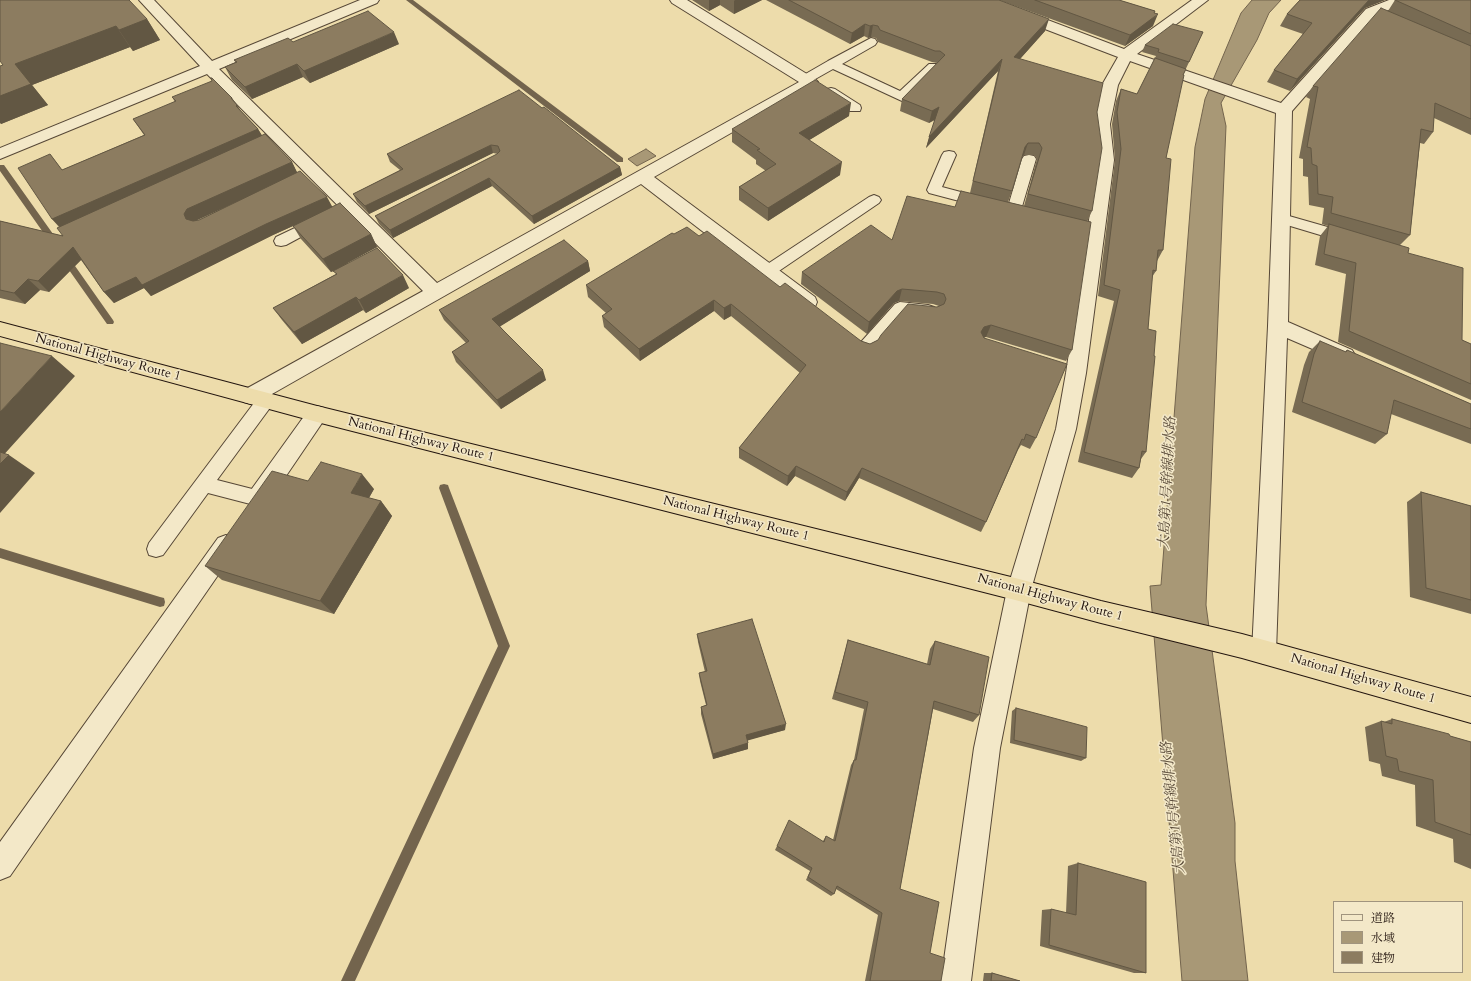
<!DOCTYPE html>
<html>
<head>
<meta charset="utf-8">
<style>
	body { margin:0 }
	#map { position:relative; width:1471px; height:981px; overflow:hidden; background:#eddcab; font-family:Cardo,"Noto Serif JP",serif }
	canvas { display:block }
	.legend { position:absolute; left:1333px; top:901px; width:130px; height:72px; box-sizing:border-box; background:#f3e8c8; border:1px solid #a0947e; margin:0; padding:5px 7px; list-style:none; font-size:12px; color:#23150f }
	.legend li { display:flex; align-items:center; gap:8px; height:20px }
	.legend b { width:20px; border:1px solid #a0947e }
</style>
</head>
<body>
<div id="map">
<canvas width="1471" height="981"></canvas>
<ul class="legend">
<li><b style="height:5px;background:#f3e8c8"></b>道路</li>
<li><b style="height:11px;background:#a89876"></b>水域</li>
<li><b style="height:11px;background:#8c7c60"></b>建物</li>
</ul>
</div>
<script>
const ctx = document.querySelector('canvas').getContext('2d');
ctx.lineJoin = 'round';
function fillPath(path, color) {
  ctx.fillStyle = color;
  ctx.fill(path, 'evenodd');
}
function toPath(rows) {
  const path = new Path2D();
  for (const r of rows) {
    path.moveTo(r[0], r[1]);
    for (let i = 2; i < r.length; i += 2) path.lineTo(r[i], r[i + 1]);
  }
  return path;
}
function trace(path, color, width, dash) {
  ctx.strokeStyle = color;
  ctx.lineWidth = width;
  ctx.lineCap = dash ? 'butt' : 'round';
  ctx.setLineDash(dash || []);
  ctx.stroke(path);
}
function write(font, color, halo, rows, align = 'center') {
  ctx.font = font + ' Cardo,"Noto Serif JP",serif';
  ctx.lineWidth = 3;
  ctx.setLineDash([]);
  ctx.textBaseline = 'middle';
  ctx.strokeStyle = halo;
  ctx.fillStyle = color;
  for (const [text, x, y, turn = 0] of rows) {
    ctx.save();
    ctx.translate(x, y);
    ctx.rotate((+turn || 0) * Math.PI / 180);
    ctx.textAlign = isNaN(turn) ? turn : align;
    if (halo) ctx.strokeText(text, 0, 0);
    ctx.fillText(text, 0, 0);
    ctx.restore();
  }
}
const water = toPath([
	[1252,0,1281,0,1269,13,1257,40,1221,103,1226,126,1206,605,1235,823,1235,861,1248,981,1182,981,1150,586,1161,585,1195,147,1205,99,1241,13,1252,0],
	[646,149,656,156,637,166,628,159,646,149]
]);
const stream = toPath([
	[406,0,413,0,623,158,623,162,617,162,406,0],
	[0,165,4,165,58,241,58,245,52,245,0,171,0,165],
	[65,255,68,256,113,320,114,322,113,324,107,324,62,260,61,258,65,255],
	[444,484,448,485,449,488,510,646,355,981,341,981,498,646,439,488,440,485,444,484],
	[0,548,160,597,164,598,165,602,164,606,160,607,0,558,0,548]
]);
const lane = toPath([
	[871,38,875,39,877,42,875,45,842,64,900,91,929,64,937,64,939,67,906,100,902,101,833,69,810,82,806,83,802,82,800,79,802,76,828,61,871,38],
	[831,88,835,89,860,105,861,108,860,111,850,111,827,95,825,92,827,89,831,88],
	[949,151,954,152,956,155,942,187,987,199,989,202,987,205,982,207,929,193,927,190,942,155,944,152,949,151],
	[1029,155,1034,156,1036,159,1021,210,1019,213,1014,215,1009,213,1007,210,1022,159,1024,156,1029,155],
	[874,195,879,197,881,200,879,203,773,275,768,276,763,275,760,271,763,267,869,197,874,195],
	[1282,214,1352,234,1354,238,1352,242,1347,243,1277,222,1275,219,1277,216,1282,214],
	[318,217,323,219,325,222,323,225,286,245,281,246,276,245,274,241,276,237,318,217],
	[900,302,928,305,934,307,936,311,934,315,928,317,904,314,873,350,867,352,861,350,859,346,861,342,895,304,900,302],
	[266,393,272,395,274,400,272,405,217,480,264,492,267,498,264,504,258,506,208,493,163,555,156,557,149,555,147,549,149,543,260,395,266,393]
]);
const street = toPath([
	[139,0,154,0,212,61,360,0,379,0,377,3,219,69,437,283,799,82,672,3,670,0,687,0,815,79,818,82,815,85,654,177,815,297,817,302,815,307,808,309,801,307,641,184,258,402,251,404,244,402,241,396,244,390,423,291,207,74,0,159,0,148,200,66,139,0],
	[975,0,995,0,1124,49,1192,0,1208,0,1137,54,1281,103,1366,9,1389,0,1408,0,1406,3,1376,15,1292,111,1288,322,1352,350,1355,355,1352,360,1345,363,1287,338,1276,652,1273,660,1264,664,1255,660,1252,652,1268,326,1276,113,1130,61,1118,85,1110,124,1114,160,1086,373,1076,429,1031,590,1000,748,971,981,941,981,974,748,1007,590,1056,429,1066,373,1098,160,1094,124,1102,85,1118,57,977,3,975,0],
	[317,406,324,408,327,414,324,420,267,504,259,507,251,504,248,497,251,490,310,408,317,406],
	[226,535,234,538,237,545,234,552,10,876,0,880,0,842,218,538,226,535]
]);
const highway = toPath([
	[0,322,317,406,1019,579,1101,601,1242,634,1471,697,1471,723,1242,658,1101,623,1019,601,317,422,0,336,0,322]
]);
const wall = toPath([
	[0,0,147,19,160,40,133,51,130,47,32,85,48,105,1,124,3,65],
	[692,0,762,0,734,14,720,5,709,11],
	[766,0,999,0,1045,31,1020,59,1097,112,1092,211,1087,222,1072,350,1066,361,986,337,984,337,1036,438,1030,449,1021,445,1018,450,986,522,981,532,859,478,845,501,795,476,787,486,739,458,739,448,800,373,731,316,724,320,714,311,640,361,604,327,602,316,606,313,588,297,586,285,674,234,699,236,780,287,861,341,870,344,878,340,939,306,933,304,899,301,894,303,867,334,801,284,802,272,892,240,955,207,970,193,998,71,926,148,935,120,929,123,900,111,902,99,937,63,932,62,878,42,876,38,871,37,868,38,864,36,850,44],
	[1024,155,1034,155,1037,159,1024,206,1008,202,1012,191,1022,157],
	[999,0,1119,0,1155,11,1154,13,1153,26,1125,46],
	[1300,0,1385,0,1365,8,1290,91,1267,82,1274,70,1303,34,1280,26,1287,14],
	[1395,0,1471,0,1471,135,1434,118,1433,132,1424,144,1420,143,1410,235,1400,245,1408,253,1462,340,1471,344,1471,400,1338,342,1346,274,1315,265,1320,236,1328,226,1322,224,1324,208,1309,205,1308,177,1303,176,1303,159,1299,158,1310,99,1306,97,1313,86,1388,11],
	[1203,32,1183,75,1166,158,1163,250,1157,261,1156,271,1152,277,1148,329,1146,452,1141,459,1139,468,1132,478,1078,462,1114,301,1098,296,1115,160,1112,124,1116,101,1121,89,1137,94,1156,56,1142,52,1145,45],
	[293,42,399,44,310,83,303,77,252,99,232,80,225,67,236,63,234,60],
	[172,97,232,98,241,111,258,129,262,136,292,162,297,173,332,207,371,234,377,247,347,263,409,288,366,313,363,310,302,344,282,320,273,308,336,274,334,271,331,272,301,239,293,226,273,235,151,296,144,288,114,303,104,292,81,260,49,292,40,290,25,304,0,298,0,221,63,236,59,227,52,219,50,154,62,170,144,135,133,119,175,102],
	[242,199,199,220,195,221],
	[542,108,620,167,622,175,534,224,492,186,393,238,379,224,375,216,498,154,493,153,369,214,357,202,353,194,400,170,390,162,387,154],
	[849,116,809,140,840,175,768,221,739,200,739,187,766,171,756,164,756,160,732,142,732,129],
	[588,261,590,271,500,326,546,380,501,409,456,362,452,352,466,343,444,320,439,310],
	[1320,341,1345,352,1347,350,1471,404,1471,444,1391,414,1387,434,1375,444,1292,412,1304,365,1309,352],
	[308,481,374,489,369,498,381,501,392,516,334,614,222,580,205,566],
	[1421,492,1471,506,1471,614,1410,597,1407,502],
	[697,634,785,730,747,740,748,749,713,759,701,714,701,707,706,705,700,681,699,673,705,672,698,642],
	[848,640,927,664,930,649,935,641,979,715,973,722,933,709,900,889,930,953,941,981,865,981,878,915,836,889,834,894,831,896,806,880,810,871,775,850,777,846,823,841,826,836,833,840,851,765,854,760,864,709,832,699],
	[1016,708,1086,758,1081,761,1010,743,1012,711],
	[1392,719,1450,736,1471,742,1471,869,1454,862,1453,839,1416,826,1415,785,1382,776,1380,764,1369,761,1365,727,1381,721,1384,722],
	[1078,863,1146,973,1134,973,1040,946,1042,910,1051,909,1066,913,1068,866],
	[984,973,992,973,1020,981,983,981]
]);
const shadedWall = toPath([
	[709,0,720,0,720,5,709,11],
	[735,0,762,0,734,14,734,1],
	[1369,0,1385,0,1365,8,1290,91,1297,79],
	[1155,11,1152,19,1158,14,1153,26,1125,46,1130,35,1154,13],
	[147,19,160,40,133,51,119,30],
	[1049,19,1045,31,1011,69,1014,57],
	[865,24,864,36,850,44,852,33],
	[873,25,871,37,868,38,870,26],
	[116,26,130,47,32,85,48,105,1,124,0,123,0,96,15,64],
	[394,32,399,44,310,83,304,71],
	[1002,59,998,71,926,148,929,137],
	[297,64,303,77,252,99,245,87],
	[231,98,232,98,242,113,240,114],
	[851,103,849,116,798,147,799,133],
	[939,107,937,118,929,123,932,111],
	[258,129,263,137,60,227,52,219],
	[1028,143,1024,155,1021,158,1025,147],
	[491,145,493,153,369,214,365,206],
	[292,162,298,174,195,221,193,225,186,219,184,214,187,209],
	[842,162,840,175,768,221,768,208],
	[620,167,622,175,534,224,532,216],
	[489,178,492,186,393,238,390,230],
	[327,197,333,208,273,235,151,296,144,288,114,303,104,292,136,277,266,224],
	[371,234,377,247,331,272,323,259],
	[73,247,83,258,49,292,38,281],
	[588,261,590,271,496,329,492,319],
	[403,275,409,288,366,313,359,300],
	[28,279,40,290,25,304,14,293],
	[902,289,899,301,894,303,867,334,869,322,897,291],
	[356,297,363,310,302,344,294,332],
	[714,300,714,311,640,361,639,349],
	[731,304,731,316,724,320,724,308],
	[991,325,986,337,980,339,981,332,984,327],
	[52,356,75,376,0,459,0,412],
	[543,370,546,380,501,409,497,400],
	[9,455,35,473,0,513,0,464],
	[796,466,795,476,787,486,788,476],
	[862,468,859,478,845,501,847,492],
	[362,474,374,489,363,508,351,493],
	[381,501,392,516,334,614,320,601],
	[786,724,785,730,746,741,746,735],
	[748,743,748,749,713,759,713,754]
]);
const building = toPath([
	[0,0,129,0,147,19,119,30,116,26,15,64,31,84,0,96,0,66,3,65,0,61,0,0],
	[789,0,999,0,1049,19,1014,57,1103,83,1097,112,1102,148,1092,211,1028,194,1042,148,1039,143,1028,143,1025,147,1012,191,973,181,1002,59,929,137,939,107,932,111,902,99,945,55,940,51,935,51,880,30,878,26,873,25,870,26,865,24,852,33,789,0],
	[1035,0,1119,0,1155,11,1154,13,1158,14,1130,35,1035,0],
	[1300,0,1369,0,1297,79,1274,70,1312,23,1287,14,1300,0],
	[1395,0,1471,0,1471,34,1395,0],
	[1381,8,1471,46,1471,119,1435,103,1433,132,1421,129,1410,235,1331,213,1333,197,1318,194,1317,166,1312,164,1311,148,1307,147,1318,87,1313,86,1381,8],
	[368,11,394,32,304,71,297,64,245,87,225,67,237,62,234,60,288,38,293,42,368,11],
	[1173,24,1203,32,1189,62,1158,52,1159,49,1145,45,1173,24],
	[1155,58,1186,69,1183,75,1184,75,1166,158,1171,159,1163,250,1158,250,1156,271,1153,270,1148,329,1156,331,1154,356,1155,356,1146,452,1142,451,1139,468,1084,452,1120,290,1104,285,1121,149,1117,112,1121,89,1137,94,1155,58],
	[211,78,212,78,232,98,231,98,237,105,236,106,258,129,52,219,18,168,50,154,62,170,145,135,133,119,176,101,172,97,212,81,211,78],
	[815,80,851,103,799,133,842,162,768,208,739,187,776,164,757,150,760,149,732,129,815,80],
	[519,90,542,108,544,107,620,167,532,216,489,178,390,230,375,216,497,154,500,151,498,146,491,145,365,206,353,194,403,169,387,154,519,90],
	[265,134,292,162,187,209,184,214,186,219,193,221,199,220,300,171,327,197,266,224,142,285,136,277,104,292,73,247,38,281,28,279,14,293,0,290,0,221,63,236,57,228,265,134],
	[961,191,1091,222,1072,350,991,325,984,327,981,332,984,338,1067,364,1036,438,1026,434,1024,440,1022,439,986,522,862,468,847,492,796,466,788,476,739,448,806,365,731,304,724,308,714,300,639,349,602,316,612,309,586,285,672,233,674,234,687,227,699,236,707,231,780,287,785,283,861,341,870,344,878,340,881,335,908,304,937,307,944,304,946,299,944,294,937,292,902,289,897,291,869,322,802,272,871,225,892,240,907,196,955,207,961,191],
	[340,203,371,234,323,259,293,226,340,203],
	[1329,224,1409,248,1408,253,1463,268,1462,340,1471,344,1471,384,1349,331,1356,263,1324,254,1329,224],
	[564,240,588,261,492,319,543,370,497,400,452,352,469,341,439,310,564,240],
	[377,248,403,275,359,300,356,297,294,332,273,308,337,274,333,271,377,248],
	[1320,341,1346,352,1347,350,1471,404,1471,429,1394,400,1387,434,1302,402,1314,354,1320,341],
	[0,343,52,356,0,412,0,343],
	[0,452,9,455,0,464,0,452],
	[321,462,362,474,351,493,381,501,320,601,205,566,272,471,308,481,321,462],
	[1421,492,1471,506,1471,600,1426,588,1421,492],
	[752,619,786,724,746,735,748,743,713,754,701,707,707,705,699,673,707,671,697,634,752,619],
	[848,640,930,665,935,641,989,657,979,715,934,701,900,889,939,902,930,953,945,958,941,981,870,981,882,913,837,886,834,894,808,877,812,868,777,846,789,820,824,842,826,836,835,841,854,760,856,760,868,702,835,692,848,640],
	[1016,708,1087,727,1086,758,1014,740,1016,708],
	[1392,719,1449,734,1450,736,1471,742,1471,835,1435,822,1433,780,1399,771,1397,759,1386,756,1381,721,1392,724,1392,719],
	[1078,863,1146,882,1146,973,1049,945,1051,909,1076,915,1078,863],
	[992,973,1020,981,991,981,992,973]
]);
const streetNames = [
	["National Highway Route 1",108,358,15],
	["National Highway Route 1",421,440,14],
	["National Highway Route 1",736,519,14],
	["National Highway Route 1",1050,598,15],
	["National Highway Route 1",1363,679,16]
];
const waterNames = [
	["大島第1号幹線排水路",1168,483,-87],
	["大島第1号幹線排水路",1174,808,-96]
];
fillPath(water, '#a89876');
trace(water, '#73644d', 1);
fillPath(stream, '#73644d');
trace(lane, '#564736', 2);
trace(street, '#564736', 2);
trace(highway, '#23150f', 2);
fillPath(lane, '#f3e8c8');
fillPath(street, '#f3e8c8');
fillPath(highway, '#eddcab');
fillPath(wall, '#786b53');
fillPath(shadedWall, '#625743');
fillPath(building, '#8c7c60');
trace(building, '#625743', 1);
write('13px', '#23150f', '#f3e8c8', streetNames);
write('italic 14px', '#584938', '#f3e8c8', waterNames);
</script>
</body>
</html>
